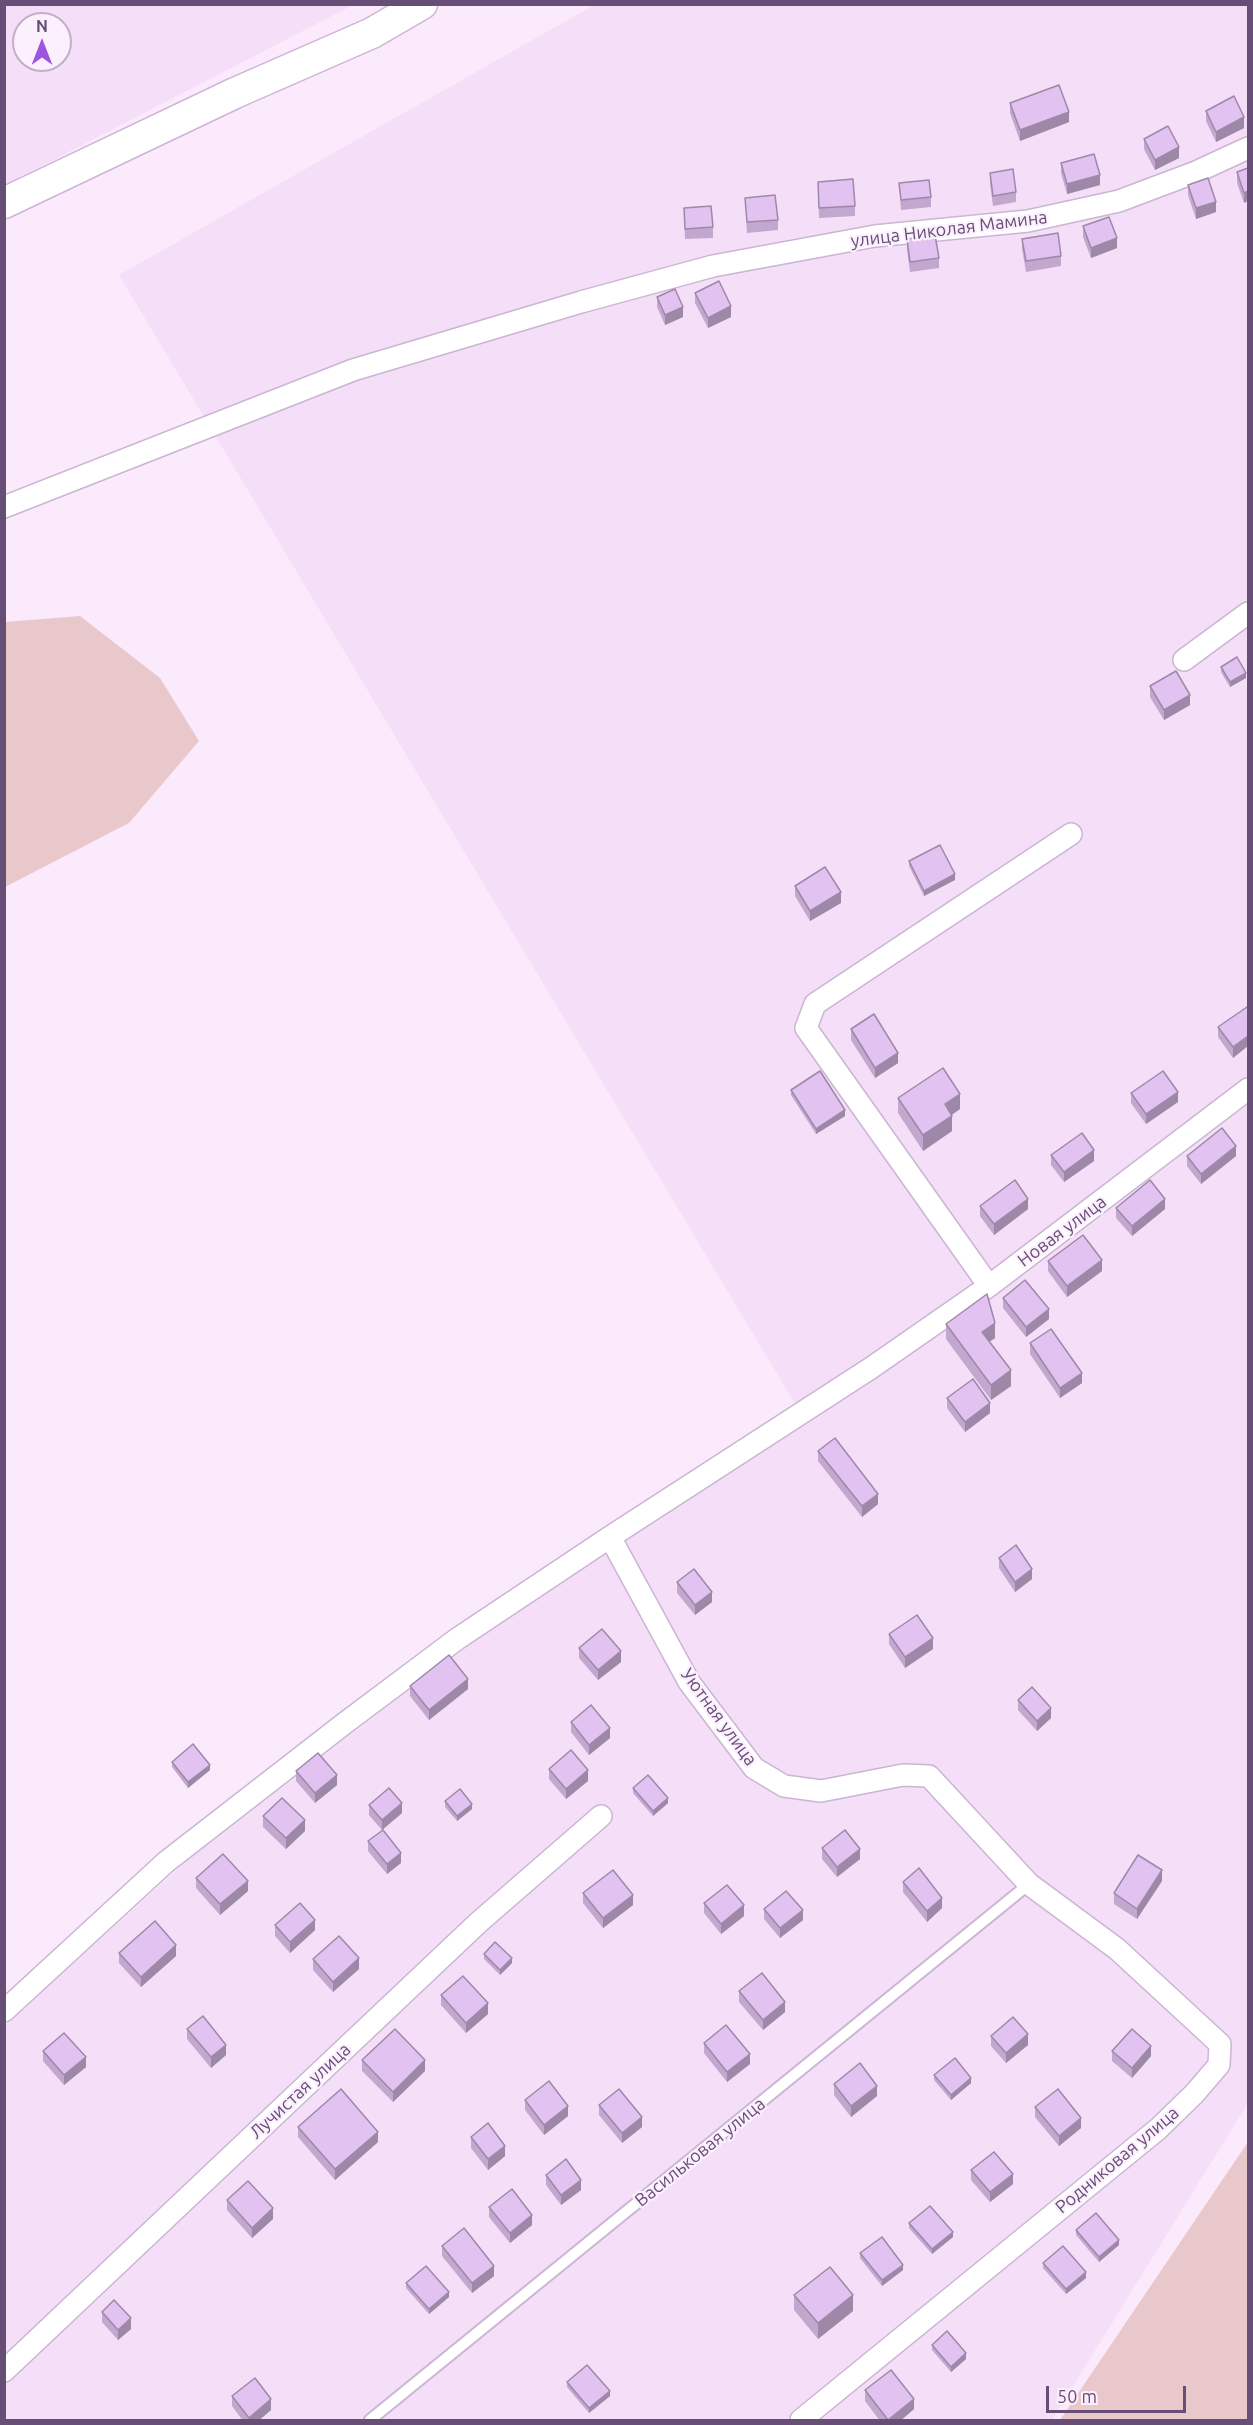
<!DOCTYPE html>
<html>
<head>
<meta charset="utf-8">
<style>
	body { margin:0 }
	#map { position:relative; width:1253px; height:2425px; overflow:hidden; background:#faeafc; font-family:Ubuntu,sans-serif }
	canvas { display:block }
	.frame { position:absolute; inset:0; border:6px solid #674e76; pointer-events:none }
	.north { position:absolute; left:12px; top:12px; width:60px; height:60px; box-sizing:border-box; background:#fdf0fe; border:2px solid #c1afc8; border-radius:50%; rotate:0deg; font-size:16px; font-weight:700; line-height:24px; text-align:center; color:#674e76 }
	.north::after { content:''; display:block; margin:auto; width:21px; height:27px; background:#9b55df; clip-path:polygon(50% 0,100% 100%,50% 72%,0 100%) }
	.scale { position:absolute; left:1046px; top:2386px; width:140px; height:27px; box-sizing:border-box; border:3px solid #674e76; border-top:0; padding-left:8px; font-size:18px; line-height:21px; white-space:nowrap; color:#674e76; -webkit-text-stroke:4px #fdf0fe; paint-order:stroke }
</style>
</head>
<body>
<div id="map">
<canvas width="1253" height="2425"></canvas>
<div class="frame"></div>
<div class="north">N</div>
<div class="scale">50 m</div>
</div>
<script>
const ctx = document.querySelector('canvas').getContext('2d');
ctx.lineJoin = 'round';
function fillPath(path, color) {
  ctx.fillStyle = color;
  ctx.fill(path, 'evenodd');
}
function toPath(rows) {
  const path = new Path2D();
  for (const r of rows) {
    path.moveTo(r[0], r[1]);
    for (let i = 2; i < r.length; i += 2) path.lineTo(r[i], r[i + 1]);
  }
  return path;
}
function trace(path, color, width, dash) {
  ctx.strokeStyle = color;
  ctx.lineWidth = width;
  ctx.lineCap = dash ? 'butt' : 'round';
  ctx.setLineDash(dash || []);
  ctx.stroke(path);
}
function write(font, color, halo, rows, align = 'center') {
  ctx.font = font + ' Ubuntu,sans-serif';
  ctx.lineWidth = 4.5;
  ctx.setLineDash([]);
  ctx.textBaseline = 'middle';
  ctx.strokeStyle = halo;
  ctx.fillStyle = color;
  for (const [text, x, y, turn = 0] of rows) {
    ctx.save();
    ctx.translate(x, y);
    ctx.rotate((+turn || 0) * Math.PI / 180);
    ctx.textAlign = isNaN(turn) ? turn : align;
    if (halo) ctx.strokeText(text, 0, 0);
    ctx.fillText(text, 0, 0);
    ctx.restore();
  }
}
const residential = toPath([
	[5,4,353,4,353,5,5,185],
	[24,24,60,24,60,60,24,60],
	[594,5,1248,5,1248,2103,1052,2420,5,2420,4,2026,188,1860,482,1634,804,1419,119,275]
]);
const green = toPath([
	[80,616,160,678,199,741,129,823,5,887,5,622],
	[1248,2142,1248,2420,1060,2420]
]);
const service = toPath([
	[370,2420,1029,1884]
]);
const minor = toPath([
	[4,507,353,370,581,302,713,266,875,236,1028,221,1119,201,1196,172,1248,148],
	[1184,660,1248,613],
	[989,1286,806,1028,815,1004,1071,834],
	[610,1537,689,1682,754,1768,784,1786,821,1791,903,1775,929,1776,1029,1884,1117,1949,1220,2044,1219,2065,1194,2094,1158,2129,801,2420],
	[4,2011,166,1862,345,1723,457,1639,610,1537,871,1368,989,1286,1248,1089],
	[4,2371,479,1922,601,1816]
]);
const secondary = toPath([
	[4,203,235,93,372,33,422,4]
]);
const wall = toPath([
	[1010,103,1069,122,1020,141,1010,113],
	[1206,111,1244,128,1216,142,1206,121],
	[1144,139,1179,158,1155,170,1144,149],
	[1061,163,1100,185,1067,194,1061,173],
	[1248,168,1244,203,1237,183,1237,172],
	[990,173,1016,192,1016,202,993,206,990,183],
	[818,182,855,206,855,216,819,218],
	[899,183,931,197,931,207,901,210],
	[1188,185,1216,212,1196,219,1188,195],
	[745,198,778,220,778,230,747,233],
	[684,208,713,227,713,238,685,239],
	[1083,226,1117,248,1091,258,1083,237],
	[907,239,939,258,939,268,910,272,907,249],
	[1022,239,1061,256,1061,266,1026,272,1022,249],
	[695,293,731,317,708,328,695,303],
	[657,297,683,317,665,325,657,307],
	[1221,667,1246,678,1230,687,1221,672],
	[1150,686,1190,705,1164,720,1150,697],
	[909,861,955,880,924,896,909,866],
	[795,886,841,903,810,921,795,896],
	[1248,1009,1233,1058,1218,1037,1218,1027],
	[851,1029,898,1063,875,1078,851,1040],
	[791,1090,845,1116,816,1134,791,1095],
	[1131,1093,1178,1102,1146,1124,1131,1103],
	[898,1098,960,1109,952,1115,952,1131,923,1151,898,1113],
	[1051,1155,1094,1161,1064,1182,1051,1165],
	[1187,1156,1236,1156,1201,1184,1187,1166],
	[980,1206,1028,1209,994,1235,980,1216],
	[1116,1208,1165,1209,1132,1236,1116,1218],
	[1048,1261,1102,1271,1067,1297,1048,1271],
	[1003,1298,1049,1319,1026,1337,1003,1308],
	[946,1324,995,1338,989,1342,1011,1386,991,1400,946,1339],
	[1030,1343,1082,1383,1060,1398,1030,1354],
	[947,1398,990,1413,965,1432,947,1408],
	[818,1451,878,1504,862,1517,818,1461],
	[999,1558,1032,1579,1015,1592,999,1568],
	[677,1582,712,1602,695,1615,677,1593],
	[889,1634,933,1649,905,1668,889,1644],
	[579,1648,621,1662,598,1680,579,1658],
	[410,1686,468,1689,429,1720,410,1696],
	[1018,1700,1051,1718,1037,1731,1018,1710],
	[571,1722,610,1738,589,1755,571,1732],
	[172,1762,210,1770,188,1788,172,1767],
	[549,1769,588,1781,566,1799,549,1779],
	[296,1771,337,1785,315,1803,296,1781],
	[633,1788,668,1803,653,1816,633,1793],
	[445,1801,472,1809,457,1821,445,1807],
	[369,1805,402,1813,382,1830,369,1815],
	[263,1816,305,1831,286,1849,263,1827],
	[368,1841,401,1863,387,1874,368,1851],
	[822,1848,860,1859,837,1877,822,1859],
	[196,1878,248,1891,220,1915,196,1888],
	[1162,1881,1137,1919,1114,1904,1114,1893],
	[903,1882,942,1908,927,1922,903,1892],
	[583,1893,633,1905,603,1928,583,1903],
	[704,1903,744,1916,721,1934,704,1913],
	[764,1909,803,1920,780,1938,764,1919],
	[275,1925,315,1930,290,1953,275,1936],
	[119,1953,176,1956,141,1987,119,1963],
	[484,1954,512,1963,500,1975,484,1959],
	[313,1959,359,1969,333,1992,313,1970],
	[739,1991,785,2012,763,2030,739,2002],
	[441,1995,488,2014,466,2033,441,2005],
	[187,2029,226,2055,211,2068,187,2039],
	[991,2036,1028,2045,1006,2063,991,2046],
	[704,2043,750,2064,727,2082,704,2053],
	[43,2051,86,2067,64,2085,43,2061],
	[1112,2051,1151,2056,1132,2078,1112,2061],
	[362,2060,425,2071,393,2102,362,2071],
	[934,2075,971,2083,951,2100,934,2080],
	[834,2084,877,2096,851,2117,834,2095],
	[525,2100,568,2116,544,2135,525,2110],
	[599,2105,642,2127,622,2143,599,2115],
	[1035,2107,1081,2128,1059,2146,1035,2117],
	[298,2127,378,2142,335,2180,298,2137],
	[471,2137,505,2156,488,2170,471,2148],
	[971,2170,1013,2184,990,2202,971,2180],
	[546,2175,581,2190,561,2205,546,2185],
	[227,2200,273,2219,252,2238,227,2210],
	[489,2207,532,2225,510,2243,489,2217],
	[909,2223,953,2237,932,2254,909,2228],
	[1076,2230,1119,2245,1099,2262,1076,2235],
	[442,2246,494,2276,472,2293,442,2256],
	[860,2253,903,2270,882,2286,860,2258],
	[1043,2263,1086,2278,1066,2294,1043,2268],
	[406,2283,449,2297,429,2314,406,2288],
	[794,2295,853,2311,818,2339,794,2310],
	[102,2312,131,2329,118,2340,102,2322],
	[932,2345,966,2359,951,2372,932,2350],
	[567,2382,610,2396,589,2413,567,2387],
	[865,2390,914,2409,900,2421,880,2421,865,2401],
	[232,2396,271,2410,258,2421,243,2421,232,2406]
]);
const shadedWall = toPath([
	[1069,112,1069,122,1020,141,1020,130],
	[1244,117,1244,128,1216,142,1216,132],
	[1179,147,1179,158,1155,170,1155,160],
	[1100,175,1100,185,1067,194,1067,184],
	[1248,191,1248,201,1244,203,1244,193],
	[1216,202,1216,212,1196,219,1196,208],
	[1117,238,1117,248,1091,258,1091,248],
	[731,306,731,317,708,328,708,318],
	[683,307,683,317,665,325,665,315],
	[1246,673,1246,678,1230,687,1230,682],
	[1190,695,1190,705,1164,720,1164,710],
	[955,874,955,880,924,896,924,891],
	[841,892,841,903,810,921,810,911],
	[1248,1036,1248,1046,1233,1058,1233,1047],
	[898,1053,898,1063,875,1078,875,1068],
	[1178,1092,1178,1102,1146,1124,1146,1114],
	[960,1094,960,1109,945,1119,945,1104],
	[845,1110,845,1116,816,1134,816,1129],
	[952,1116,952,1131,923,1151,923,1135],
	[1236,1146,1236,1156,1201,1184,1201,1174],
	[1094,1150,1094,1161,1064,1182,1064,1172],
	[1028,1199,1028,1209,994,1235,994,1224],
	[1165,1199,1165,1209,1132,1236,1132,1226],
	[1102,1260,1102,1271,1067,1297,1067,1286],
	[1049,1309,1049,1319,1026,1337,1026,1327],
	[995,1323,995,1338,982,1347,982,1332],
	[1011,1370,1011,1386,991,1400,991,1385],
	[1082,1373,1082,1383,1060,1398,1060,1388],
	[990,1403,990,1413,965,1432,965,1422],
	[878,1494,878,1504,862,1517,862,1506],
	[1032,1569,1032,1579,1015,1592,1015,1582],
	[712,1592,712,1602,695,1615,695,1605],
	[933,1638,933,1649,905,1668,905,1657],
	[621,1651,621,1662,598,1680,598,1670],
	[468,1679,468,1689,429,1720,429,1710],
	[1051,1708,1051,1718,1037,1731,1037,1721],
	[610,1728,610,1738,589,1755,589,1745],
	[210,1765,210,1770,188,1788,188,1782],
	[588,1770,588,1781,566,1799,566,1789],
	[337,1775,337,1785,315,1803,315,1793],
	[668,1798,668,1803,653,1816,653,1811],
	[402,1803,402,1813,382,1830,382,1820],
	[472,1804,472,1809,457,1821,457,1816],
	[305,1820,305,1831,286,1849,286,1838],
	[860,1849,860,1859,837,1877,837,1867],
	[401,1853,401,1863,387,1874,387,1864],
	[1162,1870,1162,1881,1137,1919,1137,1909],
	[248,1881,248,1891,220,1915,220,1904],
	[633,1895,633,1905,603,1928,603,1918],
	[942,1898,942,1908,927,1922,927,1911],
	[744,1905,744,1916,721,1934,721,1924],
	[803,1910,803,1920,780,1938,780,1928],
	[315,1920,315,1930,290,1953,290,1942],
	[176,1945,176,1956,141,1987,141,1977],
	[359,1958,359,1969,333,1992,333,1982],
	[512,1958,512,1963,500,1975,500,1970],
	[785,2002,785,2012,763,2030,763,2020],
	[488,2003,488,2014,466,2033,466,2023],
	[1028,2034,1028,2045,1006,2063,1006,2053],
	[226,2045,226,2055,211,2068,211,2057],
	[1151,2046,1151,2056,1132,2078,1132,2068],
	[750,2054,750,2064,727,2082,727,2072],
	[86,2057,86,2067,64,2085,64,2075],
	[425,2060,425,2071,393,2102,393,2092],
	[971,2078,971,2083,951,2100,951,2095],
	[877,2086,877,2096,851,2117,851,2106],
	[568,2106,568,2116,544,2135,544,2125],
	[642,2117,642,2127,622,2143,622,2133],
	[1081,2118,1081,2128,1059,2146,1059,2136],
	[378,2132,378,2142,335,2180,335,2169],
	[505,2146,505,2156,488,2170,488,2159],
	[1013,2174,1013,2184,990,2202,990,2192],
	[581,2180,581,2190,561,2205,561,2195],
	[273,2208,273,2219,252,2238,252,2228],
	[532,2215,532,2225,510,2243,510,2233],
	[953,2232,953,2237,932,2254,932,2249],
	[1119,2240,1119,2245,1099,2262,1099,2257],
	[903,2265,903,2270,882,2286,882,2280],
	[494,2266,494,2276,472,2293,472,2283],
	[1086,2272,1086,2278,1066,2294,1066,2289],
	[449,2292,449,2297,429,2314,429,2309],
	[853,2295,853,2311,818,2339,818,2323],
	[131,2318,131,2329,118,2340,118,2330],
	[966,2353,966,2359,951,2372,951,2367],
	[610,2391,610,2396,589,2413,589,2408],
	[271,2399,271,2410,258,2421,249,2421,249,2418],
	[914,2399,914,2409,900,2421,888,2421]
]);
const building = toPath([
	[1059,85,1069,112,1020,130,1010,103,1059,85],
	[1234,96,1244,117,1216,132,1206,111,1234,96],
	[1168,126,1179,147,1155,160,1144,139,1168,126],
	[1094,154,1100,175,1067,184,1061,163,1094,154],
	[1248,168,1248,191,1244,193,1237,172,1248,168],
	[1013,169,1016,192,993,196,990,173,1013,169],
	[1208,178,1216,202,1196,208,1188,185,1208,178],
	[853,179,855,206,819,208,818,182,853,179],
	[929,180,931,197,901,200,899,183,929,180],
	[775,195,778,220,747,222,745,198,775,195],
	[711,206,713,227,685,229,684,208,711,206],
	[1109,217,1117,238,1091,248,1083,226,1109,217],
	[1058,233,1061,256,1026,261,1022,239,1058,233],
	[935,235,939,258,910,262,907,239,935,235],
	[719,281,731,306,708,318,695,293,719,281],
	[675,289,683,307,665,315,657,297,675,289],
	[1237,657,1246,673,1230,682,1221,667,1237,657],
	[1176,671,1190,695,1164,710,1150,686,1176,671],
	[940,845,955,874,924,891,909,861,940,845],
	[825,867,841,892,810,911,795,886,825,867],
	[1247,1007,1248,1009,1248,1036,1233,1047,1218,1027,1247,1007],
	[874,1014,898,1053,875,1068,851,1029,874,1014],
	[943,1068,960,1094,945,1104,952,1116,923,1135,898,1098,943,1068],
	[820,1071,845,1110,816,1129,791,1090,820,1071],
	[1163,1071,1178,1092,1146,1114,1131,1093,1163,1071],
	[1222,1128,1236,1146,1201,1174,1187,1156,1222,1128],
	[1082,1133,1094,1150,1064,1172,1051,1155,1082,1133],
	[1015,1180,1028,1199,994,1224,980,1206,1015,1180],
	[1150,1180,1165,1199,1132,1226,1116,1208,1150,1180],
	[1083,1235,1102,1260,1067,1286,1048,1261,1083,1235],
	[1025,1280,1049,1309,1026,1327,1003,1298,1025,1280],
	[987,1294,995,1323,982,1332,1011,1370,991,1385,946,1324,987,1294],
	[1051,1329,1082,1373,1060,1388,1030,1343,1051,1329],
	[973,1379,990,1403,965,1422,947,1398,973,1379],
	[835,1438,878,1494,862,1506,818,1451,835,1438],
	[1016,1545,1032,1569,1015,1582,999,1558,1016,1545],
	[694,1569,712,1592,695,1605,677,1582,694,1569],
	[917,1615,933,1638,905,1657,889,1634,917,1615],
	[602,1629,621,1651,598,1670,579,1648,602,1629],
	[449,1655,468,1679,429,1710,410,1686,449,1655],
	[1032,1687,1051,1708,1037,1721,1018,1700,1032,1687],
	[591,1705,610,1728,589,1745,571,1722,591,1705],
	[193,1744,210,1765,188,1782,172,1762,193,1744],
	[571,1750,588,1770,566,1789,549,1769,571,1750],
	[318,1753,337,1775,315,1793,296,1771,318,1753],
	[648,1775,668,1798,653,1811,633,1788,648,1775],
	[389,1788,402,1803,382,1820,369,1805,389,1788],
	[460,1789,472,1804,457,1816,445,1801,460,1789],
	[282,1798,305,1820,286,1838,263,1816,282,1798],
	[383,1830,401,1853,387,1864,368,1841,383,1830],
	[845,1830,860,1849,837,1867,822,1848,845,1830],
	[223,1854,248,1881,220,1904,196,1878,223,1854],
	[1138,1855,1162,1870,1137,1909,1114,1893,1138,1855],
	[919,1868,942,1898,927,1911,903,1882,919,1868],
	[613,1870,633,1895,603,1918,583,1893,613,1870],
	[727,1885,744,1905,721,1924,704,1903,727,1885],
	[786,1891,803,1910,780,1928,764,1909,786,1891],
	[300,1903,315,1920,290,1942,275,1925,300,1903],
	[155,1921,176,1945,141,1977,119,1953,155,1921],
	[339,1936,359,1958,333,1982,313,1959,339,1936],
	[495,1942,512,1958,500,1970,484,1954,495,1942],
	[762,1973,785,2002,763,2020,739,1991,762,1973],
	[463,1976,488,2003,466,2023,441,1995,463,1976],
	[203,2016,226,2045,211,2057,187,2029,203,2016],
	[1013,2017,1028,2034,1006,2053,991,2036,1013,2017],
	[726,2025,750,2054,727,2072,704,2043,726,2025],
	[395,2029,425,2060,393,2092,362,2060,395,2029],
	[1132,2029,1151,2046,1132,2068,1112,2051,1132,2029],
	[64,2033,86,2057,64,2075,43,2051,64,2033],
	[955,2058,971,2078,951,2095,934,2075,955,2058],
	[860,2063,877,2086,851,2106,834,2084,860,2063],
	[549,2081,568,2106,544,2125,525,2100,549,2081],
	[341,2089,378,2132,335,2169,298,2127,341,2089],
	[619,2089,642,2117,622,2133,599,2105,619,2089],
	[1058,2089,1081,2118,1059,2136,1035,2107,1058,2089],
	[488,2123,505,2146,488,2159,471,2137,488,2123],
	[994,2152,1013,2174,990,2192,971,2170,994,2152],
	[566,2159,581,2180,561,2195,546,2175,566,2159],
	[248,2181,273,2208,252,2228,227,2200,248,2181],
	[512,2189,532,2215,510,2233,489,2207,512,2189],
	[930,2206,953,2232,932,2249,909,2223,930,2206],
	[1096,2213,1119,2240,1099,2257,1076,2230,1096,2213],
	[464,2228,494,2266,472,2283,442,2246,464,2228],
	[882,2237,903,2265,882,2280,860,2253,882,2237],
	[1063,2246,1086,2272,1066,2289,1043,2263,1063,2246],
	[426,2266,449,2292,429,2309,406,2283,426,2266],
	[830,2267,853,2295,818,2323,794,2295,830,2267],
	[114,2300,131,2318,118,2330,102,2312,114,2300],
	[947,2331,966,2353,951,2367,932,2345,947,2331],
	[587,2365,610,2391,589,2408,567,2382,587,2365],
	[891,2370,914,2399,888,2420,865,2390,891,2370],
	[255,2378,271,2399,249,2418,232,2396,255,2378]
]);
const streetNames = [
	["улица Николая Мамина",949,229,-7],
	["Новая улица",1062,1231,-37],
	["Уютная улица",719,1717,54],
	["Лучистая улица",300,2091,-43],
	["Васильковая улица",700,2152,-39],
	["Родниковая улица",1117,2160,-40]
];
fillPath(residential, '#f4def8');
fillPath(green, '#e9c8cc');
trace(service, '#cab5d3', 14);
trace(minor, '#cab5d3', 24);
trace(secondary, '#ceb4d7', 33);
trace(service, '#fff', 10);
trace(minor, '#fff', 21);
trace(secondary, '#fff', 30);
fillPath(wall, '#c2a7ce');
fillPath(shadedWall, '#9e88a8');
fillPath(building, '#e1c2f0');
trace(building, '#9e88a8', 1.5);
write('18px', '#674e76', '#fdf0fe', streetNames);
</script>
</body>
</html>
